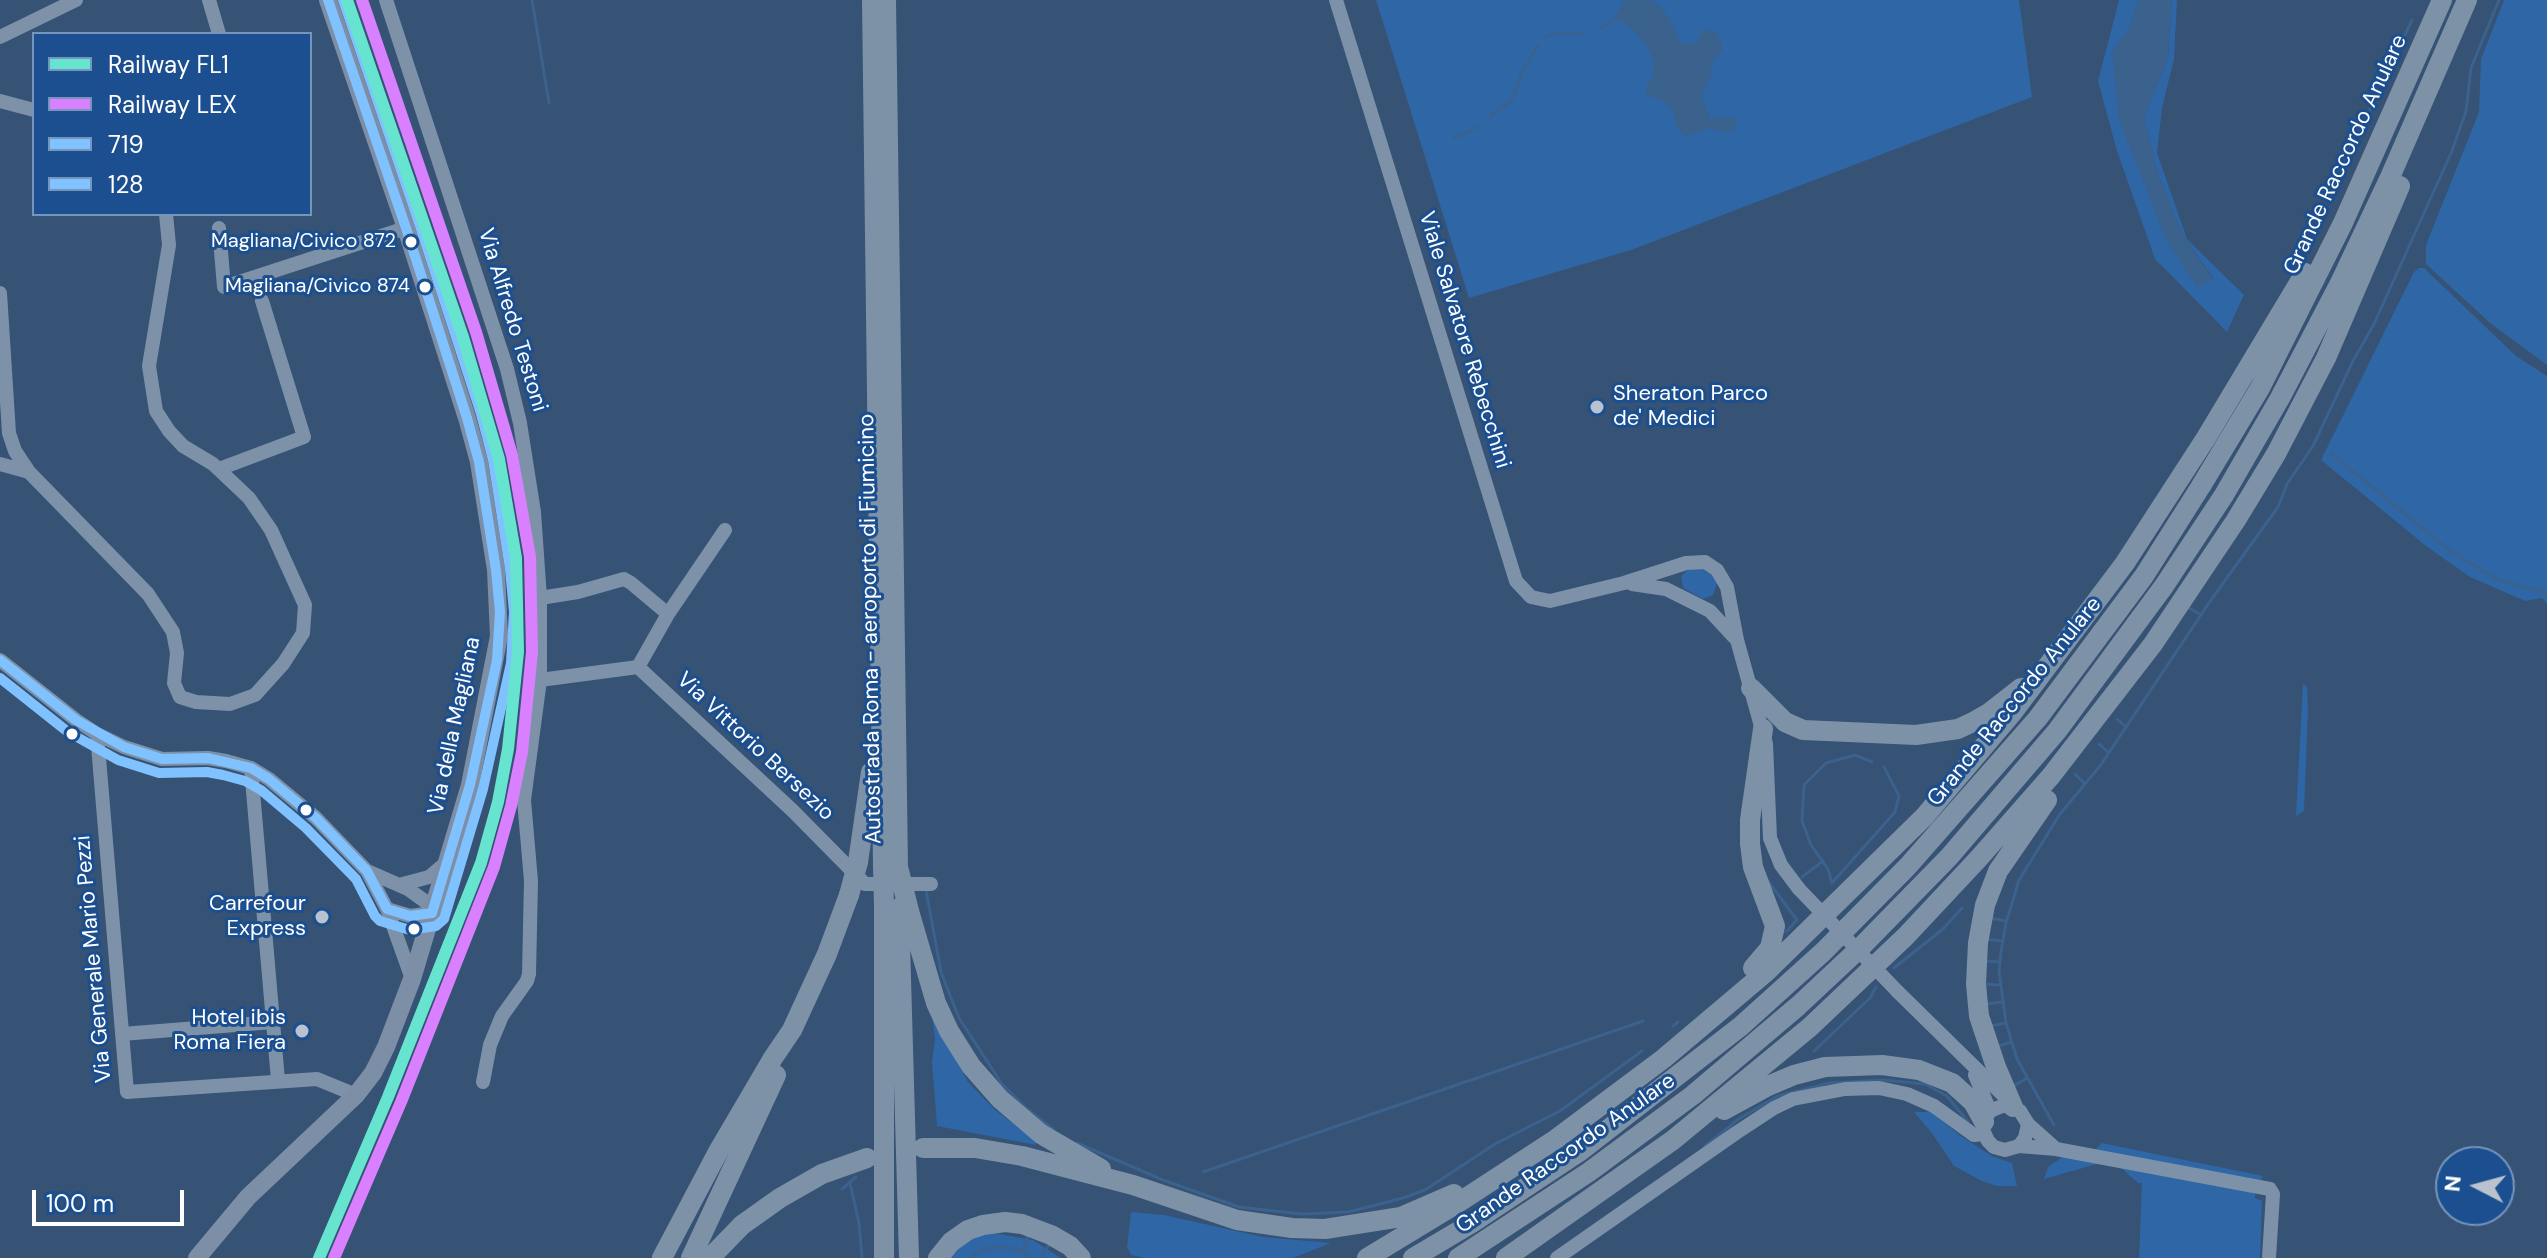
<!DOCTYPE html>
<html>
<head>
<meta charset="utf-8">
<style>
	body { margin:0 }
	#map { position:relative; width:2547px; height:1258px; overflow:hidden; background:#365274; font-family:"DM Sans",sans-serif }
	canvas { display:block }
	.legend { position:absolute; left:32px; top:32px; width:280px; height:184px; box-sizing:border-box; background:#1b4f8f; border:2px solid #7695bc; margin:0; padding:10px 14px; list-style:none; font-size:24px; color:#fff }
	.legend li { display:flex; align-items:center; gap:16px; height:40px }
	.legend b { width:40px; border:2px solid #7695bc }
	.north { position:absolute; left:2435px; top:1146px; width:80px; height:80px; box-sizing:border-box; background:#1b4f8f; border:2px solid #7695bc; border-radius:50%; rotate:276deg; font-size:22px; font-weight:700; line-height:32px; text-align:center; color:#fff }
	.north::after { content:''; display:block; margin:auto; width:28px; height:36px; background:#b9c2ce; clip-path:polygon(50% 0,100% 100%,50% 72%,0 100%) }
	.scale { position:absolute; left:32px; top:1190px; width:152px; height:36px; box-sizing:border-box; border:4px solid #fff; border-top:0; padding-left:10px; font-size:24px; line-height:28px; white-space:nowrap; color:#fff; -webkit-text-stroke:6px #1b4f8f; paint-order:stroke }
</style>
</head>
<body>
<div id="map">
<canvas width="2547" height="1258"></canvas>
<ul class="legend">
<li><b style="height:10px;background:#66e4cf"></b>Railway FL1</li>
<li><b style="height:10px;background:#d880ff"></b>Railway LEX</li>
<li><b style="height:10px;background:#80c2ff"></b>719</li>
<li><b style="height:10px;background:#80c2ff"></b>128</li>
</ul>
<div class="north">N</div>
<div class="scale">100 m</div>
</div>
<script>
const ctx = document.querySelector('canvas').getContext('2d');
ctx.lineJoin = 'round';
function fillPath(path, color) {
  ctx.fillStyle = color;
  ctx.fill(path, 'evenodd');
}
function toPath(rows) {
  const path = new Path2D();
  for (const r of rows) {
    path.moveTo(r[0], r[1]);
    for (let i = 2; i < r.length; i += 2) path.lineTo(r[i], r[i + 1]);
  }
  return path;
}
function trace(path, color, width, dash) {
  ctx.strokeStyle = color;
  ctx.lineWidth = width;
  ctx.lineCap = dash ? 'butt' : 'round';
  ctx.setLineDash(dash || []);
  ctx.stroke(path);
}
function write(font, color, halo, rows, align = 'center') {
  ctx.font = font + ' "DM Sans",sans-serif';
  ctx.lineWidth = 6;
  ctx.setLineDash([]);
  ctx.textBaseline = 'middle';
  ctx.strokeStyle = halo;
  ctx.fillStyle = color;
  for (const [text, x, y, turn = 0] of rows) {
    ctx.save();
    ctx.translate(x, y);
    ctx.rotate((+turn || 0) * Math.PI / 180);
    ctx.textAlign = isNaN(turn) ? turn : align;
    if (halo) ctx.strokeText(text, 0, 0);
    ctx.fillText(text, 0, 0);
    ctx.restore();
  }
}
const green = toPath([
	[1376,0,2019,0,2032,97,1631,250,1469,298],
	[2119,0,2138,0,2130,28,2112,53,2197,287,2213,278,2182,234,2158,174,2144,117,2168,57,2172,0,2177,0,2174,59,2162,108,2157,153,2187,239,2244,295,2227,332,2155,259,2117,151,2098,81],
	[2504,0,2547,0,2547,365,2490,323,2426,264,2426,245,2479,112,2481,59],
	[2419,268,2424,268,2516,356,2547,376,2547,603,2542,598,2525,601,2470,577,2426,546,2321,460,2414,272],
	[1690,568,1700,568,1715,577,1717,583,1713,595,1703,599,1683,588,1681,576],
	[2303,684,2307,687,2308,709,2304,811,2296,816],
	[932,1015,968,1082,994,1109,1035,1140,1036,1145,937,1126,932,1063,935,1038],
	[1914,1112,1932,1112,1958,1134,1992,1156,2012,1163,2017,1186,1997,1186,1982,1181,1954,1166,1931,1132],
	[2102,1143,2263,1176,2255,1190,2255,1198,2262,1201,2260,1258,2139,1258,2142,1183,2138,1183,2120,1167,2097,1164,2044,1179,2048,1167,2067,1154,2095,1150],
	[1131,1212,1164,1215,1263,1237,1331,1243,1293,1258,1145,1258,1131,1255,1127,1247],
	[994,1233,1033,1240,1061,1258,946,1258,969,1237]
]);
const water = toPath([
	[1650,0,1658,5,1668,16,1682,44,1694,44,1705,29,1718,34,1723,49,1711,63,1712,72,1706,87,1703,89,1702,99,1711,119,1735,117,1736,125,1733,130,1722,132,1710,128,1685,136,1677,128,1673,110,1664,102,1646,94,1645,90,1654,73,1652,55,1642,39,1627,24,1614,19,1624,1],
	[2138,0,2172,0,2168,57,2144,117,2158,174,2182,234,2213,279,2197,287,2166,239,2119,120,2112,53,2130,28]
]);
const stream = toPath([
	[532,0,549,103],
	[1600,28,1614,20],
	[1546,38,1555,33,1583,33],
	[1491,116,1512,100,1522,72,1538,46],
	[1454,138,1477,127],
	[1425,154,1427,153],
	[2331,191,2412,20],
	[2331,453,2449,550,2498,580,2547,593],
	[2189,608,2200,614],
	[2117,719,2126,727],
	[2099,744,2108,752],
	[1872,762,1855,755,1826,763,1804,785,1802,821,1811,845,1828,869,1832,883,1895,812,1899,796,1884,767],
	[2075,774,2084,783],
	[1802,877,1823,861],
	[1768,881,1797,920,1786,932],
	[926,890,941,972,959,1018,1002,1084,1026,1108,1053,1129],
	[1990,918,2006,921],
	[1986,939,2002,941],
	[1984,961,2000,962],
	[1894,968,1943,929,1962,908],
	[1984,984,2001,985],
	[1986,1004,2002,1002],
	[1673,1026,1678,1022],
	[1990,1026,2006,1023],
	[1996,1047,2011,1042],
	[1814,1051,1870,998,1876,987],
	[2012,1087,2027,1078],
	[2054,1125,2017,1059,2006,1023,1999,971,2001,952,2006,923,2019,880,2060,814,2100,766,2211,600,2278,507,2287,484,2313,446,2353,361,2374,324,2452,151,2466,111,2471,68,2499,0],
	[1077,1143,1163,1180,1239,1207,1301,1214,1348,1212,1403,1198,1425,1190,1495,1144,1560,1111,1642,1051],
	[1705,1146,1740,1118,1778,1096,1829,1083,1883,1080,1925,1084,1947,1096,1968,1122],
	[1203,1172,1643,1021],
	[850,1183,859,1223,862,1258],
	[842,1189,856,1177],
	[1023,1251,1028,1235],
	[970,1258,983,1249,999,1247,1017,1249,1032,1258],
	[1040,1258,1049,1245]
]);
const minor = toPath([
	[209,0,219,34],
	[386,0,507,369,520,423,534,512,540,598,540,680,524,800,531,881,529,974,527,981,502,1016,490,1045,483,1082],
	[1336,0,1516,581,1531,597,1550,601,1624,583,1686,563,1705,562,1717,570,1727,587,1737,640,1766,744,1770,838,1781,865,1799,889],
	[0,37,76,0],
	[0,101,34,110],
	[219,228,224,287,406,228],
	[0,293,9,433,15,451,29,472,148,594,173,632,177,653,174,683,180,697,196,702,230,704,255,695,283,664,303,633,305,605,271,530,249,498,213,464,183,446,169,431,156,411,149,366,169,245,166,214],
	[0,464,29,472],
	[219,469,304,437,262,301],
	[1632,584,1666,589,1710,611,1734,637],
	[540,598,578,592,624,579,631,583,668,614],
	[0,660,76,720,97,734,124,747,162,759,208,758,226,761,251,768,269,779,316,818,367,871,387,909,412,979],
	[638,667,668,614,725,530],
	[540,680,638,667,793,811,865,884,931,884],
	[97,734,127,1092,317,1079,356,1095],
	[251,768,278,1080],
	[367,871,408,889,426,902,432,913,410,916,387,909],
	[399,885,429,877,448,861],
	[1898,992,2003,1095],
	[122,1034,273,1022],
	[1975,1075,1990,1111],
	[2028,1124,2025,1138,2019,1146,2005,1150,1994,1147,1988,1141,1983,1130,1986,1118,1990,1111,2002,1106,2010,1106,2020,1111,2028,1124,2056,1149],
	[2019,1146,2056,1149,2270,1189,2273,1194,2269,1258],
	[1557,1258,1736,1133,1774,1108,1793,1099,1845,1089,1879,1088,1907,1094,1934,1106,1974,1135,1984,1134]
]);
const major = toPath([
	[197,1258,248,1197,356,1095,373,1073,386,1047,412,979,470,785,499,636,496,570,479,462,467,418,406,228,328,0]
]);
const highway = toPath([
	[872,0,883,866],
	[886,0,898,867],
	[1751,688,1785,722,1803,730,1916,735,1958,729,1975,721,1989,713,2021,688],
	[858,862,871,772],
	[884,907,884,1258],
	[899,908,909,1258],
	[909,911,936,1003,949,1031,971,1066,1000,1099,1041,1134,1101,1169],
	[1753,968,1770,948,1775,926,1753,867,1750,844,1750,820,1763,729],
	[2013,1107,1996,1067,1979,1016,1976,984,1978,943,1985,905,1998,871,2047,800],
	[1724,1110,1768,1086,1794,1075,1825,1067,1882,1065,1919,1070,1952,1083,1973,1102,1984,1122],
	[923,1148,975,1148,1022,1156,1133,1185,1237,1220,1292,1228,1325,1229,1401,1217,1454,1194],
	[662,1258,719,1150,773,1058,792,1030,827,954,849,895],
	[691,1258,776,1075],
	[710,1258,742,1225,780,1198,822,1174,867,1158],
	[938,1258,951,1242,968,1230,983,1225,1005,1222,1022,1224,1051,1235,1070,1246,1081,1258],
	[1367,1258,1461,1201,1556,1139,1663,1059,1766,972,1924,817,2013,712,2125,563,2206,438,2305,273],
	[1413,1258,1472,1223,1579,1152,1741,1026,1823,952,1908,866,2038,718,2144,576,2201,486,2260,388,2343,223,2442,0],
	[1458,1258,1589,1172,1693,1095,1798,1006,1860,948,1949,857,2057,731,2164,586,2224,495,2280,398,2339,285,2391,175,2467,0],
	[1506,1258,1673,1140,1810,1027,1906,936,1979,858,2051,776,2153,644,2236,520,2276,454,2326,358,2400,186]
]);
const minorBridge = toPath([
	[1799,889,1898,992]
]);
const highwayBridge = toPath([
	[883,866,884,907],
	[898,867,909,911],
	[849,895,858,862]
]);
const bus1 = toPath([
	[328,0,406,228,467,418,479,462,496,570,500,612,497,660,470,785,432,913],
	[0,660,76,720,124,747,162,759,208,758,251,768,269,779,316,818,367,871,387,909,410,916,432,913]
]);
const bus2 = toPath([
	[0,678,68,732,118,760,159,773,207,772,223,775,245,781,261,790,306,828,356,879,375,916,380,921,410,930,436,926,444,919,483,789,511,663,514,612,510,569,493,460,481,414,419,223,343,0]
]);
const rail1 = toPath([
	[319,1258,388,1097,481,863,498,802,508,749,518,652,516,558,499,459,463,337,347,0]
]);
const rail2 = toPath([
	[334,1258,401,1102,494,867,511,806,522,752,532,652,530,557,512,455,476,332,362,0]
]);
const markers = [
	[411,242,7,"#fff"],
	[425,287,7,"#fff"],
	[1597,407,8,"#b9c2ce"],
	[72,734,7,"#fff"],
	[306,810,7,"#fff"],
	[322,917,8,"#b9c2ce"],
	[414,929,7,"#fff"],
	[302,1031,8,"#b9c2ce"]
];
const busNames = [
	["Magliana/Civico 872",396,242],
	["Magliana/Civico 874",410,287]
];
const streetNames = [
	["Grande Raccordo Anulare",2346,155,-65],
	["Via Alfredo Testoni",512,320,73],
	["Viale Salvatore Rebecchini",1464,340,73],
	["Autostrada Roma - aeroporto di Fiumicino",871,629,-91],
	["Grande Raccordo Anulare",2015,702,-51],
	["Via della Magliana",455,726,-78],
	["Via Vittorio Bersezio",755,747,43],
	["Via Generale Mario Pezzi",94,959,-95],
	["Grande Raccordo Anulare",1566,1154,-35]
];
const poiNames = [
	["Sheraton Parco",1613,394,"left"],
	["de' Medici",1613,419,"left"],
	["Carrefour",306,904],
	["Express",306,929],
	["Hotel ibis",286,1018],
	["Roma Fiera",286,1043]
];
fillPath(green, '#2f66a5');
fillPath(water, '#3b618d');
trace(stream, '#3b618d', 3);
trace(minor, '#7d92a8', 14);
trace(major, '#7d8ea7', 18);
trace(highway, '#7e92a7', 20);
trace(minorBridge, '#7d92a8', 14);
trace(highwayBridge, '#7e92a7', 20);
trace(bus1, '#80c2ff', 10);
trace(bus2, '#80c2ff', 10);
trace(rail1, '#66e4cf', 12);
trace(rail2, '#d880ff', 12);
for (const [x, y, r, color] of markers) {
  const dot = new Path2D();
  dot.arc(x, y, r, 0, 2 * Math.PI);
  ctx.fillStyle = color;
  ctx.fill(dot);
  trace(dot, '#1b4f8f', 3);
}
write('20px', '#fff', '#1b4f8f', busNames, 'right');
write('22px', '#fff', '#1b4f8f', streetNames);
write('22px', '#fff', '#1b4f8f', poiNames, 'right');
</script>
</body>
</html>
